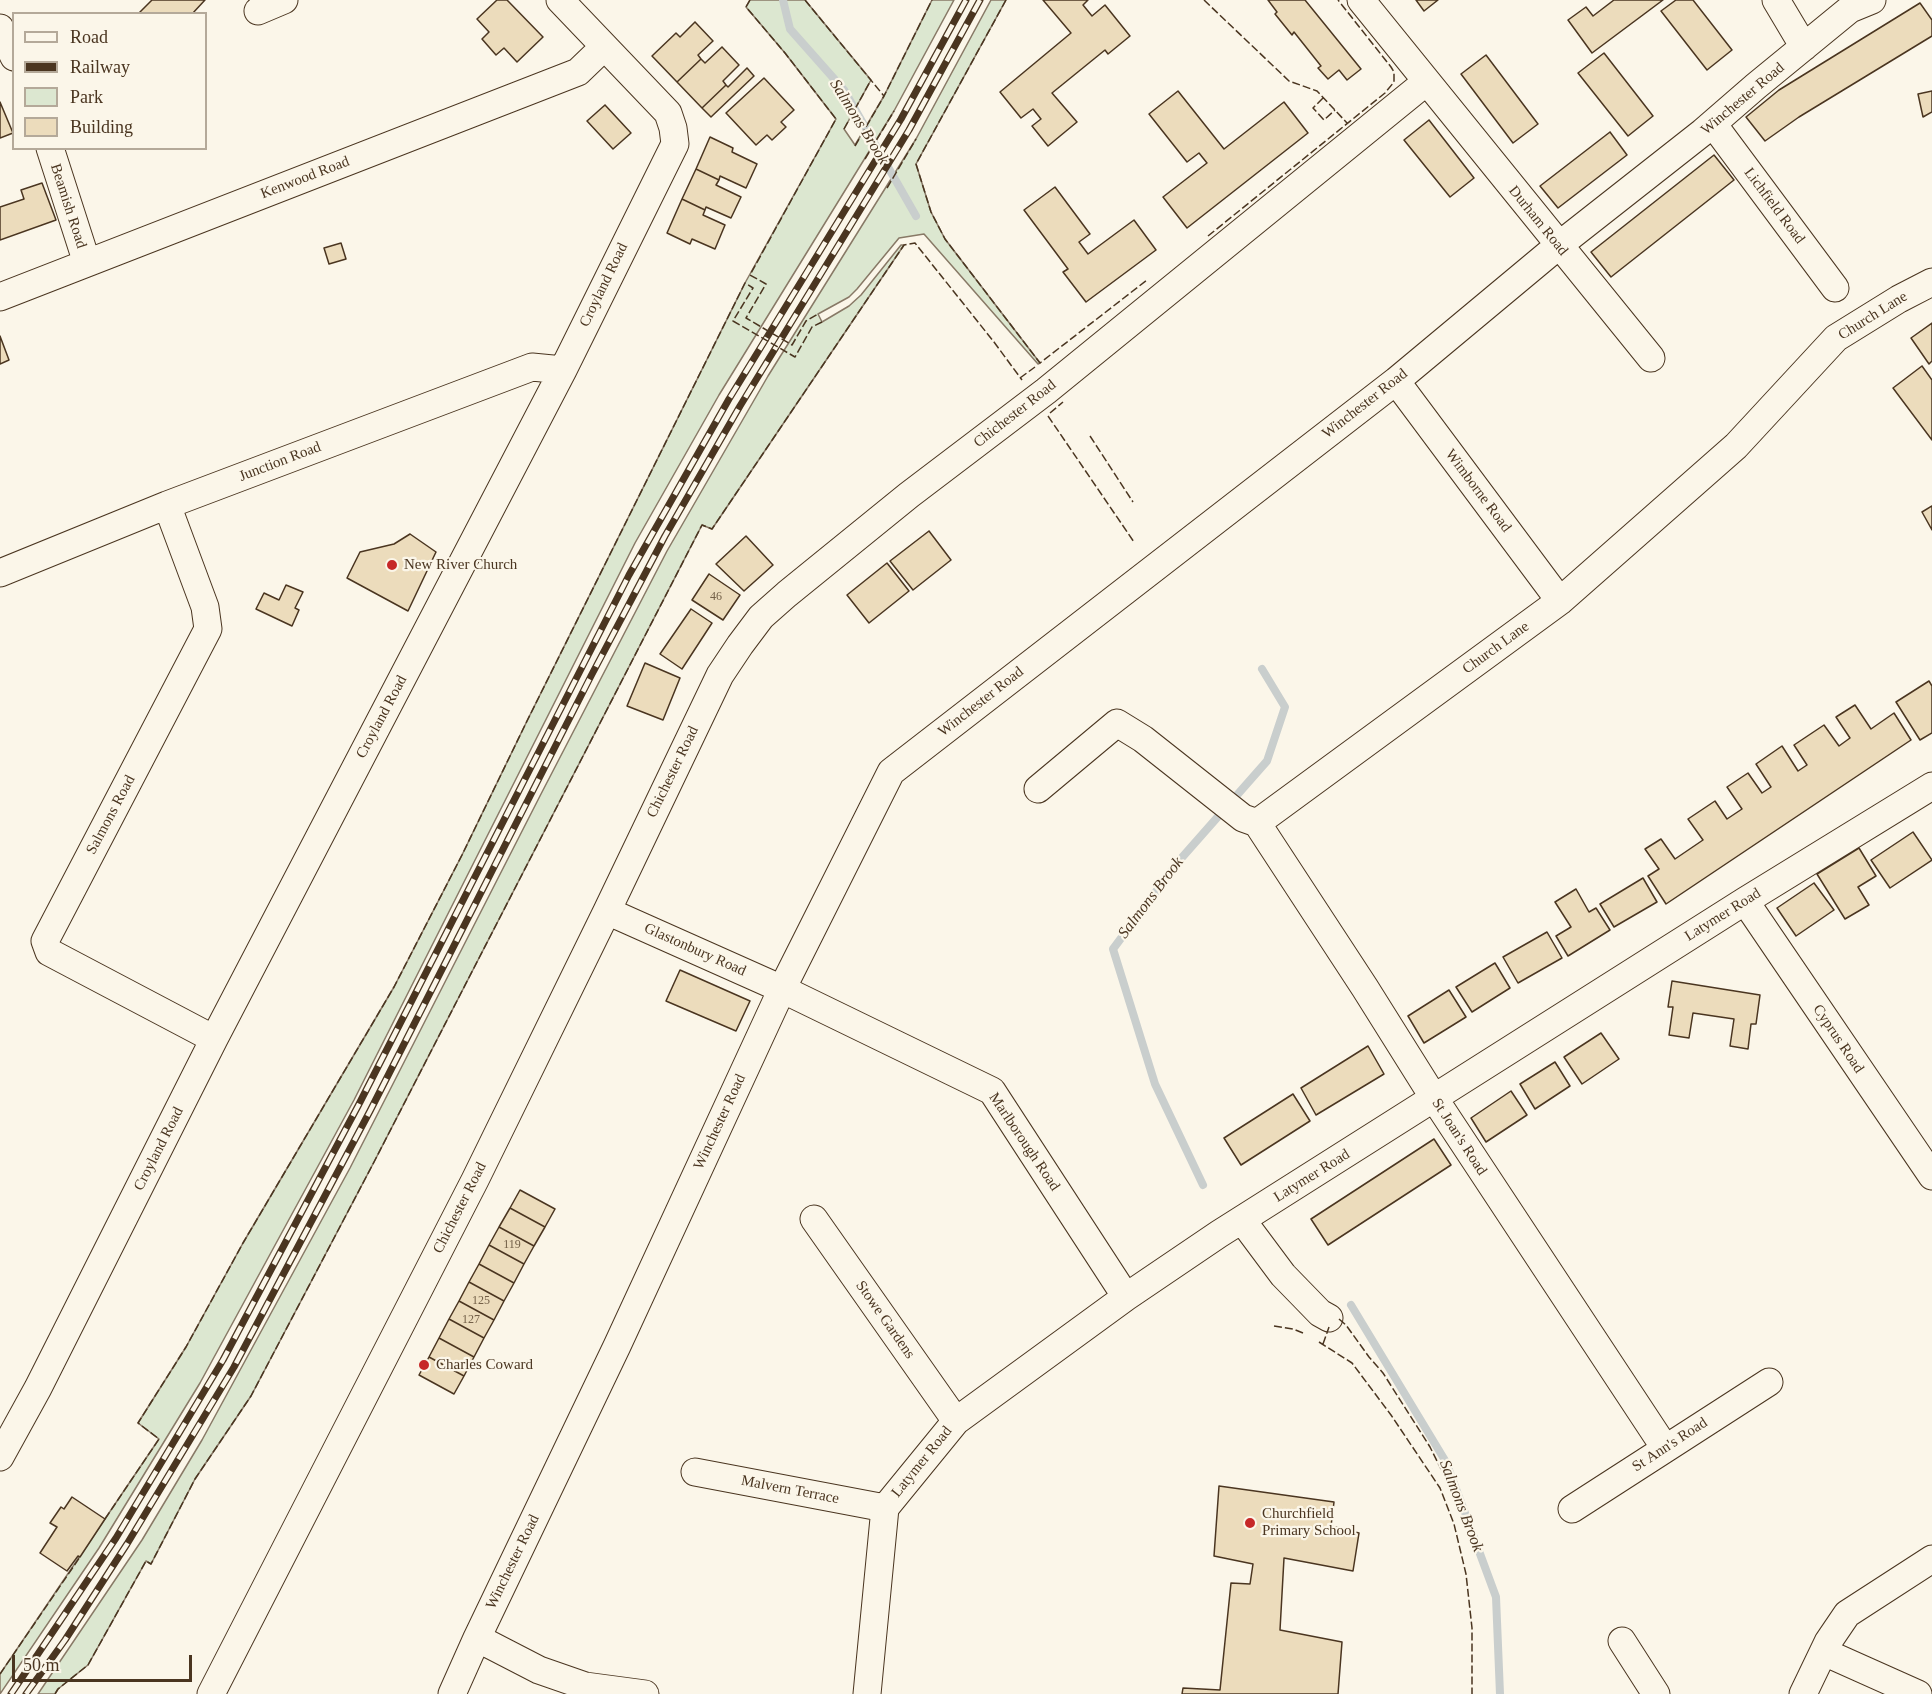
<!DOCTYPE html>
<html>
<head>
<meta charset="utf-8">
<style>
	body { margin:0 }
	#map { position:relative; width:1932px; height:1694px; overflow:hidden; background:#fbf6e9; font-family:"Times New Roman",serif }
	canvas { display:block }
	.legend { position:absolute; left:12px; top:12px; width:195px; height:138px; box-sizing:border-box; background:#fbf6e9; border:2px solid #b4a999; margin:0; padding:8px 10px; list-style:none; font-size:18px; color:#4a3520 }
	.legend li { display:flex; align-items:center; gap:12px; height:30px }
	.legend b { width:30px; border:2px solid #b4a999 }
	.scale { position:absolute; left:12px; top:1655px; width:180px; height:27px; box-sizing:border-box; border:3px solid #4a3520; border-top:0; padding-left:8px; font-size:18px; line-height:21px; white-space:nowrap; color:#4a3520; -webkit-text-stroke:4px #fbf6e9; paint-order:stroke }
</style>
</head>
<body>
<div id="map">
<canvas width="1932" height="1694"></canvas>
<ul class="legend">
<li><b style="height:8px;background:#fbf6e9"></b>Road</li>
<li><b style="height:8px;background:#4a3520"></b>Railway</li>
<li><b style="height:16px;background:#dce7d0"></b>Park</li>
<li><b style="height:16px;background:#ecdcbc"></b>Building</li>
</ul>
<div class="scale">50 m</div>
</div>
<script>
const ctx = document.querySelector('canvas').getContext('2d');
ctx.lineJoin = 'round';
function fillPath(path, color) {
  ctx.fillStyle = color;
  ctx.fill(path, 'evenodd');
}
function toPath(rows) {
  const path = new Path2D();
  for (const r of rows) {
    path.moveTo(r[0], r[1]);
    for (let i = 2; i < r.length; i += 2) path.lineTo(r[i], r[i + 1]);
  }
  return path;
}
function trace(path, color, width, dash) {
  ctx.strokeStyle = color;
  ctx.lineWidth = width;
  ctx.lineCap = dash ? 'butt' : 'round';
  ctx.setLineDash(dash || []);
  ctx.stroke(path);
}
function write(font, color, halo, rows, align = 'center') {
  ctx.font = font + ' "Times New Roman",serif';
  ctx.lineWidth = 4.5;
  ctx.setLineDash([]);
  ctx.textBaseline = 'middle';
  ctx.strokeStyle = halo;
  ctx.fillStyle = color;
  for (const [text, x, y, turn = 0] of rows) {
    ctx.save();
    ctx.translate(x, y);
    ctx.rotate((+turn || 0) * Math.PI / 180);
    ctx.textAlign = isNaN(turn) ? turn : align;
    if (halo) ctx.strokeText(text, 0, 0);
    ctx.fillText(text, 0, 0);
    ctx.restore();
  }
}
const green = toPath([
	[750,0,805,0,871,80,844,129,855,145,884,96,932,0,954,0,894,111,719,395,635,543,354,1100,200,1383,99,1548,0,1694,0,1674,159,1439,138,1423,186,1347,243,1243,394,987,462,855,527,721,745,283,836,119,785,53,746,7,750,0],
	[991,0,1006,0,916,164,931,212,945,239,1040,363,1038,364,924,234,899,238,857,289,849,297,818,314,822,322,849,306,861,295,901,245,904,245,712,529,702,525,374,1162,251,1396,195,1479,151,1564,146,1561,88,1665,58,1689,55,1694,38,1694,142,1540,202,1440,350,1168,541,794,667,551,768,376,916,139,991,0]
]);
const stream = toPath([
	[783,0,790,29,844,90,916,216],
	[1203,1185,1155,1084,1113,949,1178,862,1267,761,1285,707,1262,669],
	[1351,1305,1446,1462,1496,1597,1500,1694]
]);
const building = toPath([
	[152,0,205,0,192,14,138,14,152,0],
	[497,0,507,0,543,37,517,62,504,48,496,55,482,39,489,32,477,19,497,0],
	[1043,0,1088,0,1083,5,1092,16,1105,5,1130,36,1108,54,1105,50,1052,93,1077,122,1048,146,1032,126,1041,119,1033,109,1021,118,1000,92,1071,33,1043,0],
	[1268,0,1305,0,1361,69,1347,80,1339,70,1328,79,1318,68,1321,66,1294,32,1292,35,1275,14,1277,12,1268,0],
	[1416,0,1438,0,1424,11,1416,0],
	[1614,0,1663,0,1592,53,1568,20,1586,7,1593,16,1614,0],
	[1676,0,1693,0,1732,50,1707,70,1661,11,1676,0],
	[1920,3,1932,20,1932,36,1799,117,1765,141,1746,117,1779,90,1920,3],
	[695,22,713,41,698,55,701,59,677,82,652,56,676,33,680,37,695,22],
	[722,47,739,65,723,81,726,85,702,108,677,82,701,59,705,63,722,47],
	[1604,53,1653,116,1628,136,1578,73,1604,53],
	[1486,55,1538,124,1513,143,1461,74,1486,55],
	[747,68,754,76,711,117,702,108,726,85,728,87,747,68],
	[764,78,794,110,781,122,786,127,772,140,767,135,756,145,726,113,764,78],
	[1178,91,1224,149,1284,102,1308,133,1187,228,1163,197,1207,163,1199,153,1187,162,1149,114,1178,91],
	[1932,91,1932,112,1923,117,1918,94,1932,91],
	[0,102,13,133,0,138,0,102],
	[605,105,631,133,613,149,587,121,605,105],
	[1429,120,1474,178,1450,197,1404,140,1429,120],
	[1610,132,1627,155,1558,208,1540,186,1610,132],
	[710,137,733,148,732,152,757,164,746,188,720,176,719,180,696,169,710,137],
	[1714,155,1734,180,1611,277,1591,252,1714,155],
	[696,169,719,180,716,185,741,197,731,218,706,207,705,210,682,199,696,169],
	[42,183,56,220,0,240,0,207,24,199,21,190,42,183],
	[1055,187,1090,234,1079,242,1088,254,1134,220,1156,250,1086,302,1063,272,1068,269,1024,210,1055,187],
	[682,199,705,210,703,215,725,225,715,249,692,239,690,244,667,233,682,199],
	[341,243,346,259,329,264,324,248,341,243],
	[1932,323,1932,361,1929,364,1911,338,1932,323],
	[0,336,9,360,0,364,0,336],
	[1922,366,1932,380,1932,440,1893,388,1922,366],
	[1932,506,1932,530,1922,512,1932,506],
	[929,531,951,560,913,590,890,561,929,531],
	[410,534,436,552,408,611,347,578,360,552,394,544,410,534],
	[746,536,773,565,744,591,716,564,746,536],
	[887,563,909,591,869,623,847,595,887,563],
	[709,574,740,595,723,620,692,600,709,574],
	[286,585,303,592,295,608,299,610,292,626,256,609,264,593,279,600,286,585],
	[691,609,712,623,682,669,660,654,691,609],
	[645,663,680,678,663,720,627,706,645,663],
	[1929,681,1932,686,1932,733,1920,740,1896,702,1929,681],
	[1855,705,1871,729,1894,713,1911,740,1666,904,1648,876,1659,869,1645,849,1661,839,1675,859,1703,840,1688,819,1715,801,1727,819,1742,809,1727,787,1748,773,1762,793,1771,787,1756,764,1782,746,1798,771,1807,765,1794,745,1824,725,1839,746,1850,738,1836,717,1855,705],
	[1913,832,1932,860,1890,888,1871,860,1913,832],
	[1859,848,1876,876,1858,887,1869,905,1845,919,1817,874,1859,848],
	[1643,878,1657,902,1614,927,1600,904,1643,878],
	[1814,883,1834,910,1796,936,1777,908,1814,883],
	[1576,889,1589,912,1596,908,1610,930,1568,956,1556,936,1571,927,1555,902,1576,889],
	[1547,932,1562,958,1518,983,1503,957,1547,932],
	[1495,963,1510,988,1472,1012,1456,987,1495,963],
	[680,970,750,1001,736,1031,666,1001,680,970],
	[1672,981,1760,995,1756,1024,1751,1024,1748,1049,1730,1046,1734,1019,1693,1013,1689,1038,1669,1035,1673,1007,1668,1007,1672,981],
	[1449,990,1466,1017,1424,1043,1408,1016,1449,990],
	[1601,1033,1619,1059,1582,1084,1564,1057,1601,1033],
	[1368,1046,1384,1074,1316,1115,1301,1088,1368,1046],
	[1555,1062,1570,1086,1535,1109,1520,1084,1555,1062],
	[1511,1091,1527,1115,1486,1142,1471,1118,1511,1091],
	[1293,1094,1310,1121,1241,1165,1224,1138,1293,1094],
	[1434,1139,1451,1165,1328,1245,1311,1219,1434,1139],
	[520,1190,555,1209,545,1227,510,1208,520,1190],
	[510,1208,545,1227,534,1246,499,1227,510,1208],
	[499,1227,534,1246,524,1264,489,1245,499,1227],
	[489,1245,524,1264,514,1283,479,1264,489,1245],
	[479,1264,514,1283,504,1301,469,1282,479,1264],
	[469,1282,504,1301,494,1320,459,1301,469,1282],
	[459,1301,494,1320,484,1338,449,1319,459,1301],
	[449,1319,484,1338,474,1357,439,1338,449,1319],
	[439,1338,474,1357,464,1376,429,1357,439,1338],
	[429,1357,464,1376,454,1394,419,1375,429,1357],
	[1219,1486,1334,1502,1331,1526,1359,1533,1353,1571,1284,1558,1280,1630,1342,1642,1338,1694,1182,1694,1183,1688,1220,1690,1231,1583,1250,1584,1253,1564,1214,1556,1219,1486],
	[72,1497,105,1519,80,1557,78,1556,67,1571,40,1553,57,1527,50,1523,61,1507,64,1509,72,1497]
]);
const minor = toPath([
	[1361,0,1651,358],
	[1776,0,1804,47],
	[258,11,284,0],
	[0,28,14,57],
	[1713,124,1835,288],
	[50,148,87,263],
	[0,297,578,72,604,47],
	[1396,381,1560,601],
	[167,505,205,607,208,629,45,941,49,952,214,1039],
	[0,573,167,505,532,367,563,370],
	[1038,789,1117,723,1143,739,1243,818,1257,823,1560,601,1736,446,1836,338,1899,299,1932,282],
	[1257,823,1365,988,1434,1098,1665,1448],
	[1745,901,1932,1176],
	[607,911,782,989,992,1091,1126,1297],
	[814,1219,956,1421],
	[1242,1220,1283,1275,1320,1313,1329,1318],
	[0,1457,38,1388,214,1039,563,370,675,144,673,128,668,113,560,0],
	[695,1472,885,1508],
	[1572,1509,1769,1382],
	[477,1638,539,1670,585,1686,645,1694],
	[1622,1641,1656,1694],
	[1824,1652,1918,1694],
	[211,1694,475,1180,607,911,720,675,740,645,761,617,787,594,909,495,1046,391,1426,82],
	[452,1694,477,1638,617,1346,782,989,891,772,1396,381,1558,246,1703,132,1756,86,1850,9,1872,0],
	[867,1694,885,1508,956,1421,1126,1297,1219,1234,1745,901,1932,786],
	[1803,1694,1828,1642,1847,1614,1932,1559]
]);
const rail = toPath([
	[11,1694,116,1538,223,1360,358,1106,629,575,729,399,901,119,966,0],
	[26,1694,65,1640,127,1544,234,1367,370,1111,591,676,665,536,740,406,909,130,980,0]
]);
const fence = toPath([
	[750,0,746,7,785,53,836,119,750,275,766,284,746,318,792,345,806,321,818,314],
	[805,0,884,96,932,0],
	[1006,0,916,164,931,212,945,239,1040,363,1147,280],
	[1204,0,1289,81,1317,91,1347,123],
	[1323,98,1313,108,1324,120,1335,110],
	[844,129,871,80],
	[855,146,884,96],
	[865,159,894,111],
	[887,188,916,139],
	[1208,236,1385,93,1394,82,1394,72,1391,67,1338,0],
	[1020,378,1035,367],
	[1050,413,1063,402],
	[1048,416,1134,542],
	[1090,436,1133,502],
	[1339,1319,1346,1325,1369,1357,1383,1373,1430,1447,1441,1469],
	[1274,1326,1293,1329,1303,1333],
	[1319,1342,1352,1363,1391,1415,1440,1488,1454,1524,1466,1574,1472,1628,1472,1694],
	[1323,1344,1329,1327],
	[105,1519,159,1439,138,1423,186,1347,243,1243,394,987,462,855,527,721,745,283,753,288,733,321,795,357,812,327,822,322],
	[0,1674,80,1557],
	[55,1694,58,1689,88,1665,146,1561,151,1564,195,1479,251,1396,374,1162,702,525,712,529,904,245,915,243,994,342,1022,380]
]);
const markers = [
	[392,565,6,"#c62828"],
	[424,1365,6,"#c62828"],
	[1250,1523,6,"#c62828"]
];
const numberNames = [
	["46",716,597],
	["119",512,1245],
	["125",481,1301],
	["127",471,1320]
];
const streetNames = [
	["Winchester Road",1743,99,-40],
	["Kenwood Road",305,178,-21],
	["Beamish Road",68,206,72],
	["Lichfield Road",1774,206,53],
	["Durham Road",1538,221,51],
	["Croyland Road",604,285,-64],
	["Church Lane",1873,316,-32],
	["Winchester Road",1365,404,-38],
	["Chichester Road",1015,414,-38],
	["Junction Road",280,462,-21],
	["Wimborne Road",1478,491,53],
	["Church Lane",1496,648,-36],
	["Winchester Road",981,702,-38],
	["Croyland Road",382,717,-62],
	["Chichester Road",673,772,-64],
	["Salmons Road",111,815,-62],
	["Latymer Road",1723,915,-32],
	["Glastonbury Road",695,950,24],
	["Cyprus Road",1838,1039,56],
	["Winchester Road",720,1122,-65],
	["St Joan's Road",1459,1137,57],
	["Marlborough Road",1024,1142,56],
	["Croyland Road",159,1149,-63],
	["Latymer Road",1312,1176,-32],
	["Chichester Road",460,1208,-63],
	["Stowe Gardens",885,1320,55],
	["St Ann's Road",1670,1445,-33],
	["Latymer Road",922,1462,-51],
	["Malvern Terrace",790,1490,11],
	["Winchester Road",513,1562,-64]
];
const poiNames = [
	["New River Church",404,565],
	["Charles Coward",436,1365],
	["Churchfield",1262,1514],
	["Primary School",1262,1531]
];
const waterNames = [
	["Salmons Brook",859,122,58],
	["Salmons Brook",1151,898,-53],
	["Salmons Brook",1461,1506,69]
];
fillPath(green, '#dce7d0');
trace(green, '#887966', 1.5);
trace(stream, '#c9cecd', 8);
fillPath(building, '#ecdcbc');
trace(building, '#4a3520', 1.5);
trace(minor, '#4a3520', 29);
trace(minor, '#fbf6e9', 27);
trace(rail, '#4a3520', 7);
trace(rail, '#fbf6e9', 4.5, [14]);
trace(fence, '#4a3520', 1.5, [8, 3]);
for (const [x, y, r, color] of markers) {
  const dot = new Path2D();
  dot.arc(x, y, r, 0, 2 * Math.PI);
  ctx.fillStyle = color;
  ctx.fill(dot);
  trace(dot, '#fbf6e9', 2);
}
write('12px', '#725f47', null, numberNames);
write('15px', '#4a3520', '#fbf6e9', streetNames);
write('15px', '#4a3520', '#fbf6e9', poiNames, 'left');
write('italic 16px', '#4a3520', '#fbf6e9', waterNames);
</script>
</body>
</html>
